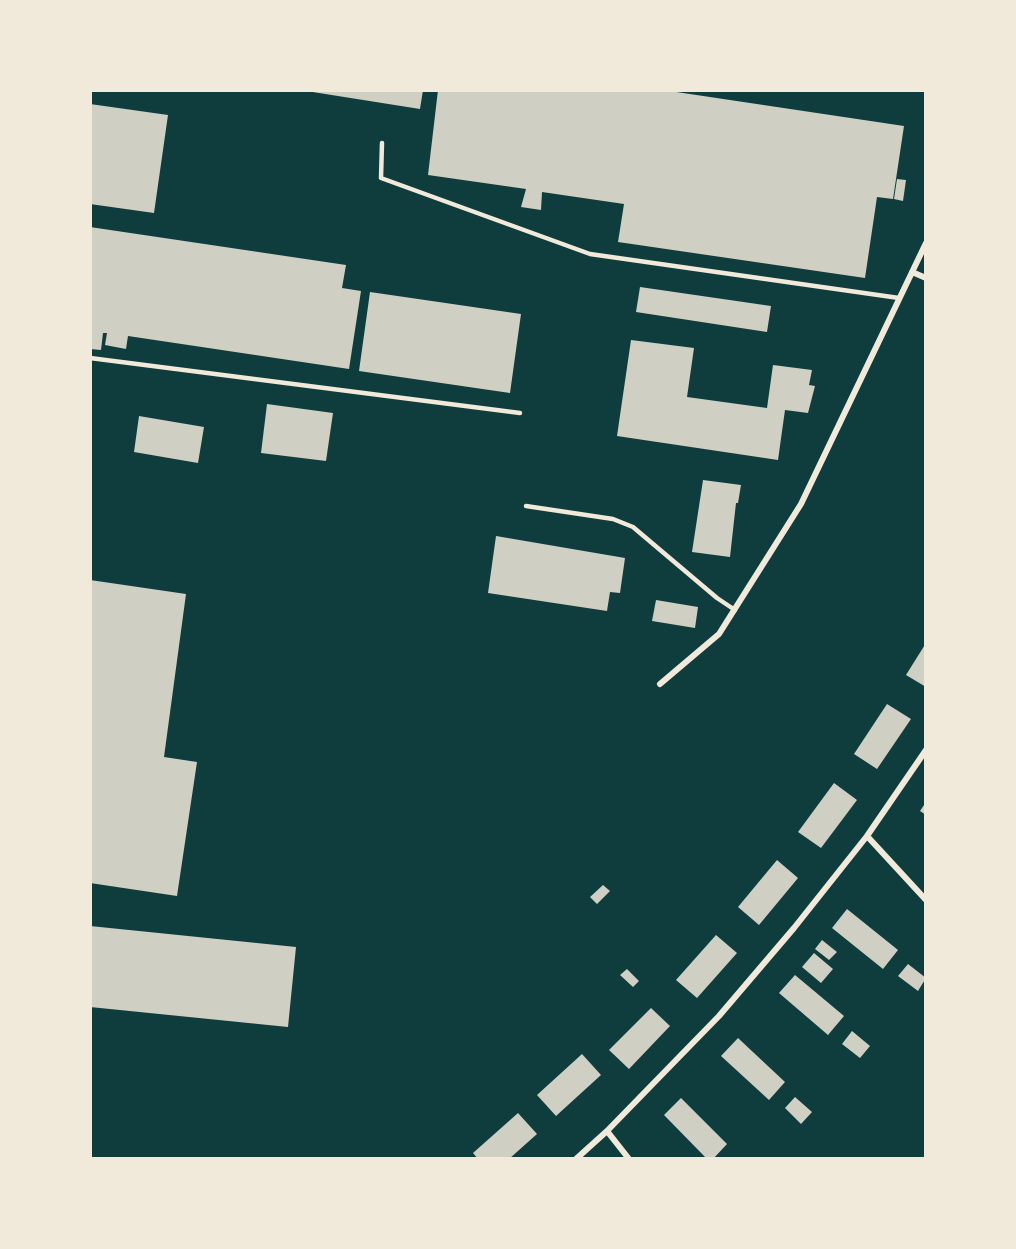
<!DOCTYPE html>
<html>
<head>
<meta charset="utf-8">
<style>
	body { margin:0 }
	#map { position:relative; width:1016px; height:1249px; overflow:hidden; background:#0f3d3e; font-family:Mulish,sans-serif }
	canvas { display:block }
	.frame { position:absolute; inset:0; border:92px solid #f1e9da; pointer-events:none }
</style>
</head>
<body>
<div id="map">
<canvas width="1016" height="1249"></canvas>
<div class="frame"></div>
</div>
<script>
const ctx = document.querySelector('canvas').getContext('2d');
ctx.lineJoin = 'round';
function fillPath(path, color) {
  ctx.fillStyle = color;
  ctx.fill(path, 'evenodd');
}
function toPath(rows) {
  const path = new Path2D();
  for (const r of rows) {
    path.moveTo(r[0], r[1]);
    for (let i = 2; i < r.length; i += 2) path.lineTo(r[i], r[i + 1]);
  }
  return path;
}
function trace(path, color, width, dash) {
  ctx.strokeStyle = color;
  ctx.lineWidth = width;
  ctx.lineCap = dash ? 'butt' : 'round';
  ctx.setLineDash(dash || []);
  ctx.stroke(path);
}
const building = toPath([
	[300,90,423,90,420,109],
	[438,90,663,90,904,126,893,199,877,197,865,278,618,242,624,204,542,192,541,210,521,207,526,189,428,175],
	[90,104,168,115,154,213,90,204],
	[897,179,906,180,903,201,894,199],
	[90,227,346,265,342,288,361,291,349,369,128,336,126,349,105,345,107,333,103,333,101,350,90,349],
	[640,287,771,306,767,332,636,312],
	[370,292,521,314,510,393,359,371],
	[631,340,694,348,687,397,767,408,773,365,812,370,809,385,815,386,808,413,785,410,778,460,617,436],
	[267,404,333,413,326,461,261,453],
	[139,416,204,427,198,463,134,452],
	[703,480,741,485,738,503,736,503,730,557,692,552],
	[496,536,625,558,620,593,610,592,607,611,488,593],
	[90,580,186,594,164,757,197,762,177,896,90,883],
	[656,600,698,607,695,628,652,621],
	[926,643,926,687,906,675],
	[887,704,911,719,877,769,854,754],
	[834,783,857,800,821,848,798,832],
	[926,802,926,815,920,811],
	[777,860,798,878,759,925,738,907],
	[603,885,610,891,597,904,590,897],
	[847,909,898,950,883,969,832,928],
	[90,926,296,947,288,1027,90,1007],
	[716,935,737,953,697,998,676,980],
	[822,940,837,952,829,960,815,949],
	[814,953,833,969,821,983,802,967],
	[908,964,926,978,918,991,898,976],
	[627,969,639,981,633,987,620,975],
	[795,975,844,1016,828,1035,779,993],
	[651,1008,670,1026,629,1069,609,1050],
	[852,1031,870,1046,860,1058,842,1044],
	[738,1038,785,1082,769,1100,721,1056],
	[582,1054,601,1075,556,1116,537,1095],
	[795,1097,812,1112,801,1124,785,1108],
	[681,1098,727,1144,713,1159,707,1159,664,1115],
	[518,1113,537,1134,509,1159,478,1159,473,1153]
]);
const service = toPath([
	[382,143,381,178,590,254,899,298],
	[90,358,520,413],
	[526,506,613,519,633,527,717,598,735,610]
]);
const minor = toPath([
	[912,272,926,278],
	[660,684,719,634,801,504,926,243],
	[867,836,926,900],
	[607,1131,629,1159],
	[576,1159,607,1131,719,1016,794,928,867,836,926,750]
]);
fillPath(building, '#cfcfc3');
trace(service, '#f1e9da', 4.5);
trace(minor, '#f1e9da', 6);
</script>
</body>
</html>
